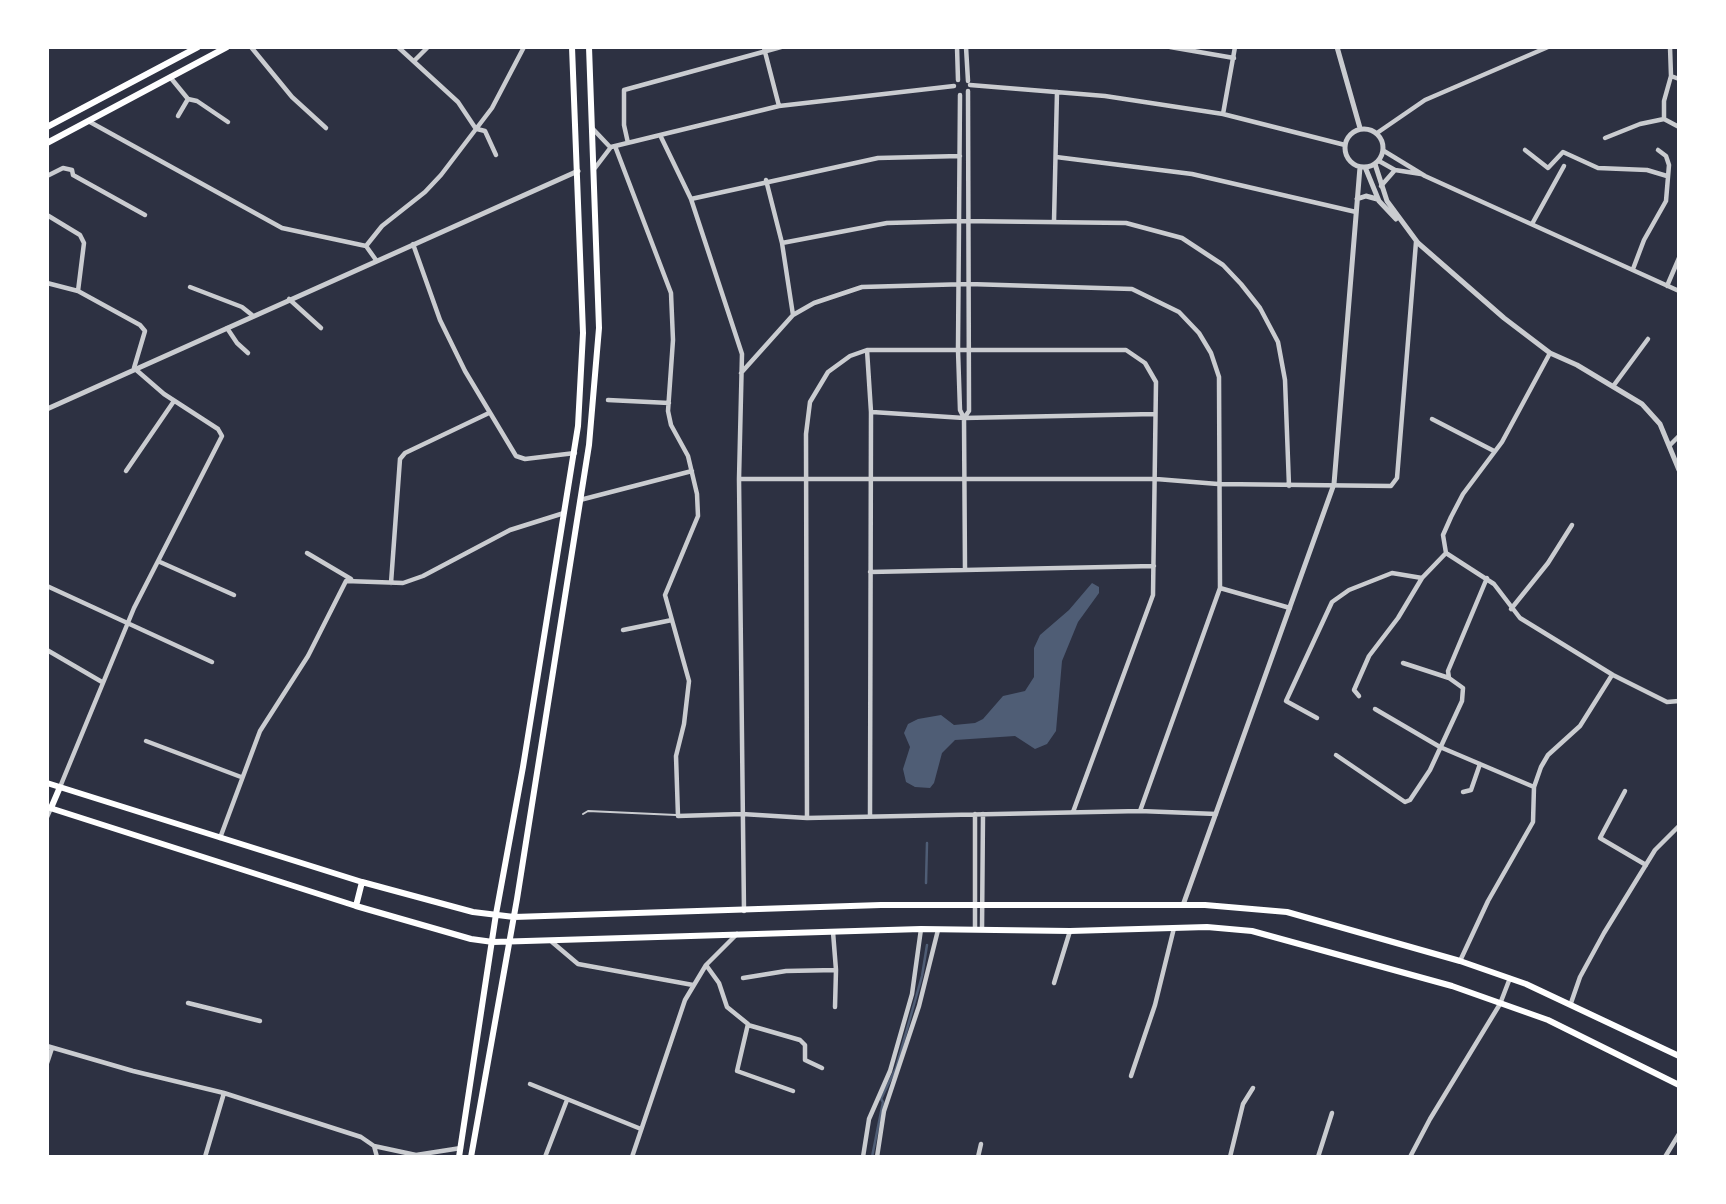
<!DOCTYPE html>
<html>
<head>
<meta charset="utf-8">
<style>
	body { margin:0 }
	#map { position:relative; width:1726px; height:1204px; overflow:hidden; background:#2d3142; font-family:Roboto,sans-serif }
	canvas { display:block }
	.frame { position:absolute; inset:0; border:49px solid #fff; pointer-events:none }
</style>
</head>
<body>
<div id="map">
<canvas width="1726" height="1204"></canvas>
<div class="frame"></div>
</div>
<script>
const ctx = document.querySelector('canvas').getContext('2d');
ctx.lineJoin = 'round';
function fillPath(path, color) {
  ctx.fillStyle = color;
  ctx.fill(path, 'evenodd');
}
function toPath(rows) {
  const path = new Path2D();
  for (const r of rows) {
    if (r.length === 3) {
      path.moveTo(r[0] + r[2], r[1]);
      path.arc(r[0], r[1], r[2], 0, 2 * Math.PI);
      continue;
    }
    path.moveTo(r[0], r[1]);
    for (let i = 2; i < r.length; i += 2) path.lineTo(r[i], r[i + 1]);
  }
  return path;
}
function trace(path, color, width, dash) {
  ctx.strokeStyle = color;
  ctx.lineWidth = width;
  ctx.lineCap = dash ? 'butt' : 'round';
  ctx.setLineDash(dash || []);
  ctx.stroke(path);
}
const water = toPath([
	[1092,583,1099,587,1099,593,1078,622,1062,661,1056,731,1047,744,1035,749,1015,736,955,740,942,753,934,783,930,788,915,787,906,782,903,769,910,747,904,733,908,724,918,719,941,715,954,725,975,723,983,719,1003,696,1025,691,1034,677,1034,648,1040,635,1069,610]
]);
const stream = toPath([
	[926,883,927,843],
	[872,1157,883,1102,881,1099,896,1068,922,976,927,945]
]);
const service = toPath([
	[583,814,588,811,676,815]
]);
const minor = toPath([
	[251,47,292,97,326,128],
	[398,47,458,102,476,129],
	[957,47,958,80],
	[966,47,968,81],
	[1170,47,1234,58],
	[764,48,779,106],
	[414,61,428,47],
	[1671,76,1679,79],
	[170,77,188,99,178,116],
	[970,85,1105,96,1223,114,1345,145],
	[960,95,958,350,960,410,964,418,965,570],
	[188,99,197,101,228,122],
	[1223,114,1235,47],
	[1664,119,1664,101,1671,76,1670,47],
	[90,122,282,228,366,246,376,260],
	[477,129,485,131,496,155],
	[593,129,610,147],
	[1377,133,1425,100,1548,47],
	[661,137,691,199,742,354,739,479,744,911],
	[1605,138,1640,124,1664,119,1679,127],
	[628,143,624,125,624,90,781,47],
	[615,146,671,293,673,340,668,411,671,425,688,456,697,494,698,516,665,595,689,681,684,724,676,756,678,816,742,814,807,818,1140,811,1216,814],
	[1525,150,1548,168,1563,152,1598,168,1647,170,1667,176],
	[1384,151,1425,176,1679,291],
	[1056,157,1192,174,1356,212],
	[1379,161,1395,170,1421,174],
	[595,168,611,147,779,106,954,86],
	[47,176,63,168,72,170,73,175,145,215],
	[766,180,782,243,793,315],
	[1381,186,1395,170],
	[691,199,878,158,960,156],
	[47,215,80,235,84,243,78,291,140,325,145,331,134,368,164,394,218,429,222,436,134,608,60,787],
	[1054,221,1057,92],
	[1532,224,1564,166],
	[782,243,887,223,961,221,1126,223,1182,238,1223,265,1241,284,1260,308,1278,342,1285,380,1289,486],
	[413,244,440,320,465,371,516,456,525,459,575,453],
	[366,246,382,226,425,192,441,175,492,108,524,47],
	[1633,269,1644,240,1666,201,1669,165,1666,156,1658,150],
	[47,283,78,291],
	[1667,286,1679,258],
	[190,287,242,307,252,315],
	[289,299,321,328],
	[227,328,237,343,248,353],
	[867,350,871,412,870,816],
	[1550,353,1502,442,1463,494,1451,517,1443,535,1446,553,1494,584,1520,618,1613,675,1667,702,1679,701],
	[741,373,793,315,814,303,862,287,969,284,1132,289,1179,312,1199,333,1211,353,1219,377,1220,588,1140,811],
	[1614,385,1648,339],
	[608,400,669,403],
	[872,412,964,418,1154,414],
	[964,418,969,411,968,91],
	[1432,419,1494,451],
	[1670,445,1679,436],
	[126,471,174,401],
	[739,479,1156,479,1218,484,1391,486,1397,478,1416,242],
	[580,500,692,471],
	[307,553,351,579],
	[160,562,234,595],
	[870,572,1154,566],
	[391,583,400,459,405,453,489,413],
	[47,586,212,662],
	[1220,588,1290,608],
	[1511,609,1548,563,1572,525],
	[623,630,672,620],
	[47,650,102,682],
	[1403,663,1449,678],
	[1359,696,1354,690,1369,656,1398,618,1422,578],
	[1375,709,1440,747,1534,787],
	[1317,718,1286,701,1332,602,1349,590,1392,573,1422,578,1446,553],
	[146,741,241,777],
	[1336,755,1405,802,1410,800,1430,770,1462,701,1463,688,1449,678,1448,671,1487,578],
	[1625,791,1600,838,1646,865],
	[1463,792,1471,790,1480,764],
	[47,817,51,808],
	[807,818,806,434,810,402,828,372,850,356,867,350,1126,350,1145,363,1156,382,1153,595,1073,812],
	[220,838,260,731,308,656,346,581,403,583,423,576,510,530,564,513],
	[975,929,975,814],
	[982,929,983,814],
	[833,932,836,970,835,1007],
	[552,942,578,964,693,985],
	[1460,961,1488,901,1533,822,1534,787,1541,767,1548,755,1580,726,1612,675],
	[706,965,719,983,727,1007,748,1024,737,1071,793,1091],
	[743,978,786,971,836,970],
	[1054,983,1070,931],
	[188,1003,260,1021],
	[1571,1003,1580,977,1604,933,1655,850,1679,826],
	[748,1025,800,1040,805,1045,805,1060,822,1068],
	[47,1046,133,1071,224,1093,361,1137,374,1146,377,1157],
	[47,1063,52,1048],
	[1131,1076,1155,1005,1174,928],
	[530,1084,641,1129],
	[374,1146,416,1155,461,1148],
	[205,1157,224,1093],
	[545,1157,567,1100],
	[632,1157,685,1000,706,965,737,934],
	[863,1157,869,1119,890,1071,912,994,921,929],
	[877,1157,884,1111,919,1006,938,930],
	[978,1157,981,1144],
	[1230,1157,1243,1104,1253,1088],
	[1318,1157,1332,1113],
	[1410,1157,1430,1119,1500,1004,1510,978],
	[1665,1157,1679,1134]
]);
const tertiary = toPath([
	[1337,47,1360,128],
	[1364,148,19],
	[1375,164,1387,201,1418,243,1504,318,1550,353,1577,365,1642,404,1660,424,1679,470],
	[1365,167,1379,201,1396,219],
	[1357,199,1366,196,1377,199],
	[47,409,578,171],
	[1183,905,1334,484,1360,167]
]);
const primary = toPath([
	[47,127,198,47],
	[47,143,227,47],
	[47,783,362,882,473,912,514,917,881,905,1205,905,1287,912,1460,961,1526,984,1679,1056],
	[47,807,356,906,471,939,493,942,921,929,1070,931,1207,927,1252,931,1452,986,1548,1020,1679,1085],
	[51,808,60,787],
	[356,906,362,882],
	[459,1157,496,914,523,767,578,426,583,333,572,47],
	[471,1157,517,899,589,445,599,328,589,47]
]);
fillPath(water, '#4f5d75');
trace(stream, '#4f5d75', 2.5);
trace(service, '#caccd0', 2);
trace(minor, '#caccd0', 4.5);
trace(tertiary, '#caccd0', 5);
trace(primary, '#fff', 6);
</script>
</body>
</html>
